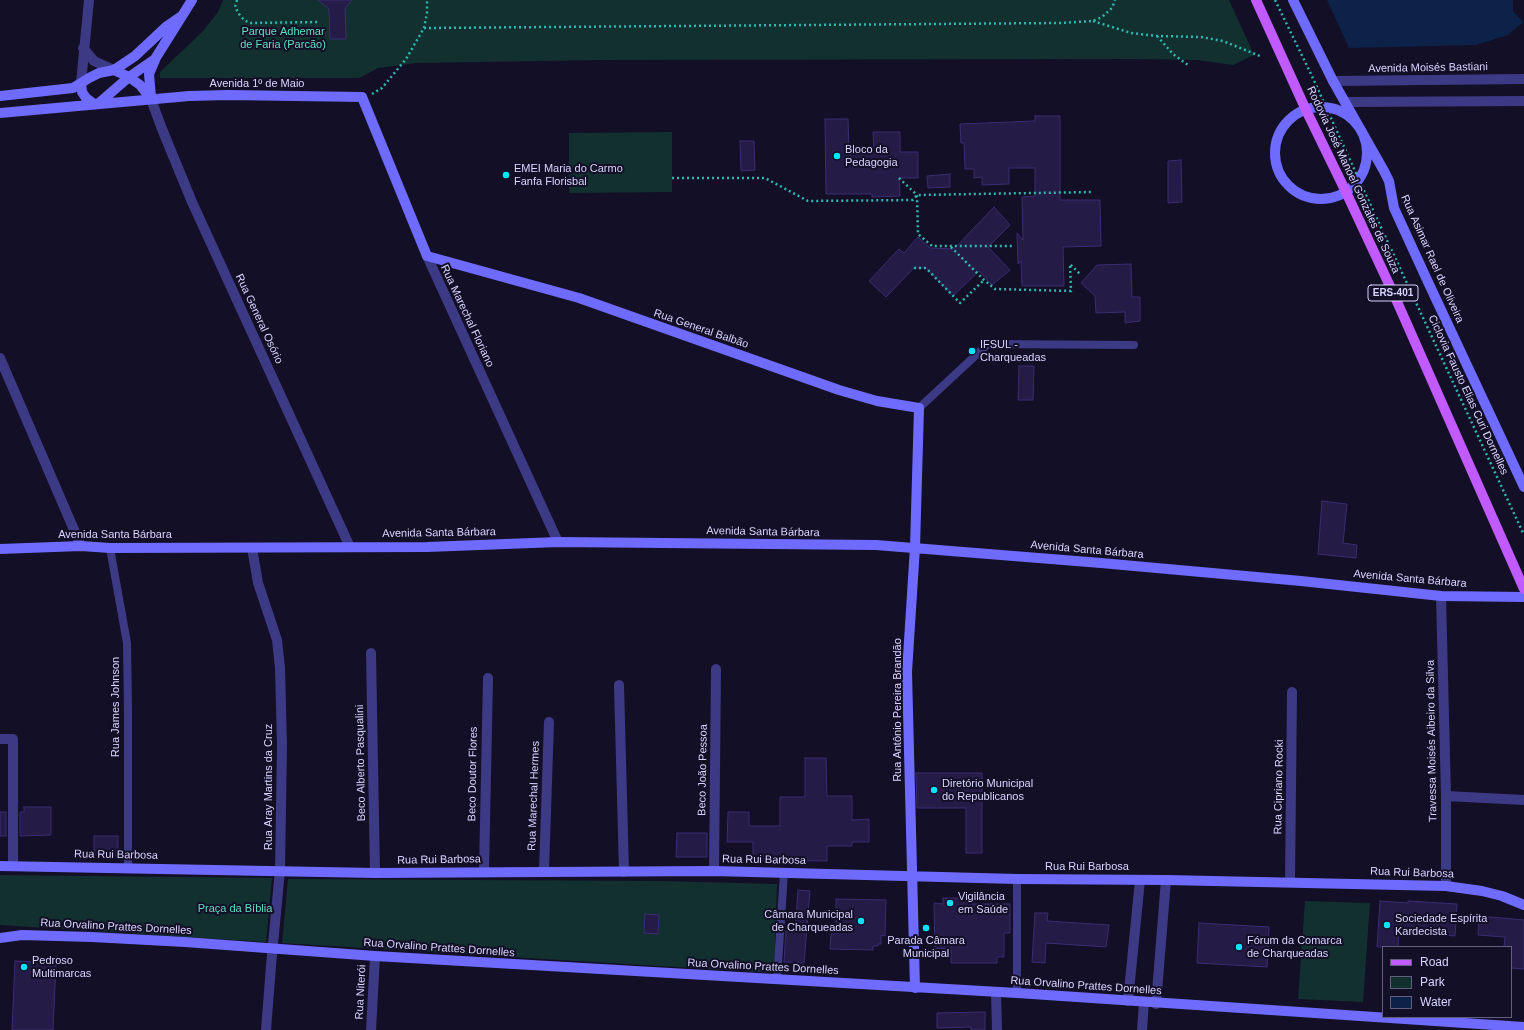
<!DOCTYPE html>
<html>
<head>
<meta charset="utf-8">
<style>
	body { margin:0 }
	#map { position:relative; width:1524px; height:1030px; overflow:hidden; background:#130f26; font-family:Arial,sans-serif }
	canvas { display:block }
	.legend { position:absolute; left:1382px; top:946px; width:130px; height:72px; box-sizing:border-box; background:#130f26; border:1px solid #625e7d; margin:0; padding:5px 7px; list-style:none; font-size:12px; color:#d9d4ff }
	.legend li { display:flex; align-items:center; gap:8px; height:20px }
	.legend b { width:20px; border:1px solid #625e7d }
</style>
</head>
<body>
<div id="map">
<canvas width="1524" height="1030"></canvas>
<ul class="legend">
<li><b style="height:5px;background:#c25bff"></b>Road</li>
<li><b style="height:11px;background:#12302f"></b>Park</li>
<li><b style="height:11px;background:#0c2248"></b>Water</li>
</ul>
</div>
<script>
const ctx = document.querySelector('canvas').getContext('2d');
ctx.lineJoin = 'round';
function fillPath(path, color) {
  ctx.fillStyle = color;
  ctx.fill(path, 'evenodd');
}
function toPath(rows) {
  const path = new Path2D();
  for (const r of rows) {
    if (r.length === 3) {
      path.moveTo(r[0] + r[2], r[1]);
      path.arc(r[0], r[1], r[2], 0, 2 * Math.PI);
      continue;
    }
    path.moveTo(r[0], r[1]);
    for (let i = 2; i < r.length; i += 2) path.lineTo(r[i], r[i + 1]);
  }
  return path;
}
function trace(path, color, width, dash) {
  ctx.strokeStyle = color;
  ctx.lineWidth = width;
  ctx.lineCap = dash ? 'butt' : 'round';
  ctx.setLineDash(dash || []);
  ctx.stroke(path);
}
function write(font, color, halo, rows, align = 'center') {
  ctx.font = font + ' Arial,sans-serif';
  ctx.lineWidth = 4;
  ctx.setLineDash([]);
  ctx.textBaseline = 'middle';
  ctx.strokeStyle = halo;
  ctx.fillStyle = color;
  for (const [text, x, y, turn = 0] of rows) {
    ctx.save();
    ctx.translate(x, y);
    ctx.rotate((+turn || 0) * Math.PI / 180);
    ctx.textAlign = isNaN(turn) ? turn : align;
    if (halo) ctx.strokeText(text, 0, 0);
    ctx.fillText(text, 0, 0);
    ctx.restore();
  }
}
const green = toPath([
	[223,0,1229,0,1254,55,1233,65,1198,60,1132,59,603,60,417,63,378,68,359,78,160,78,160,72,202,32,218,12],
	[672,132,672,192,569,193,569,133],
	[0,875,272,878,266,942,0,925],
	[288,879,661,881,777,884,774,973,282,943],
	[1305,901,1370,903,1363,1002,1298,999]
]);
const water = toPath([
	[1327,0,1513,0,1513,11,1523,22,1508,35,1476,45,1349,48]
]);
const building = toPath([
	[318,0,352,0,345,8,346,39,330,39,329,9,318,0],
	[1035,116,1060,116,1060,200,1100,200,1101,246,1063,247,1064,286,1022,286,1021,261,1018,264,1017,233,1023,240,1022,197,1035,196,1035,168,1009,168,1009,184,982,185,982,177,974,178,974,169,965,169,964,143,961,143,960,124,1035,121,1035,116],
	[825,119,848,119,849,153,874,152,873,132,900,132,900,152,918,152,918,178,899,178,900,196,872,197,872,194,826,194,825,119],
	[740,141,754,141,755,170,741,171,740,141],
	[1181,160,1182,202,1168,203,1168,161,1181,160],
	[950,174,950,187,928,188,927,176,950,174],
	[994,207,1010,225,988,247,1010,270,992,285,979,271,953,296,926,268,914,268,886,297,869,281,899,249,904,253,918,237,930,248,954,249,994,207],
	[1131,264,1132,297,1140,297,1140,321,1125,323,1125,312,1096,313,1095,296,1081,283,1097,265,1131,264],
	[1019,366,1034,366,1033,400,1018,400,1019,366],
	[1322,501,1347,504,1343,543,1357,545,1356,558,1318,554,1322,501],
	[805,758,826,758,827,796,852,796,852,820,869,819,869,842,852,842,852,846,827,846,827,861,753,860,753,842,727,842,728,812,749,812,749,826,780,826,780,797,805,797,805,758],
	[916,773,982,773,982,853,966,853,966,808,917,808,916,773],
	[24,807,51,807,51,835,20,836,20,812,24,812,24,807],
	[0,812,6,812,6,836,0,836,0,812],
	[677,833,707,833,707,857,676,857,677,833],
	[94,836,118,836,118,856,94,855,94,836],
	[798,890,810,891,804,963,784,962,786,931,795,932,798,890],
	[943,898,973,898,973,904,1010,904,1010,933,1004,933,1004,957,997,957,997,963,951,963,951,948,935,949,934,903,943,904,943,898],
	[836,899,886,900,885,936,881,935,881,944,878,944,878,946,873,946,873,950,830,949,831,934,836,934,836,899],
	[1380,901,1408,903,1408,901,1457,904,1455,936,1399,931,1398,947,1377,947,1380,901],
	[1035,913,1048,913,1047,921,1109,925,1106,947,1046,943,1045,963,1032,962,1035,913],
	[645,914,659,915,658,934,644,933,645,914],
	[1479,916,1524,920,1524,969,1511,968,1511,947,1504,947,1505,937,1478,935,1479,916],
	[1199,923,1269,927,1267,967,1197,963,1199,923],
	[15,961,56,963,53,1030,12,1030,15,961],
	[985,1012,985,1030,971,1030,971,1027,937,1028,937,1013,985,1012]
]);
const path = toPath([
	[237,0,235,7,239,14,244,20,250,23,320,22],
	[1275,0,1311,74,1359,180,1524,535],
	[1093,21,1131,33,1157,36,1201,37,1223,41,1260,56],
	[424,28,1060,23,1093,21,1102,17,1112,8,1115,0],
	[1157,36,1173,54,1188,65],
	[372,94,382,88,406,59,424,28,427,13,427,0],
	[672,178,765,178,808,201,913,200,917,195,1093,192],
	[899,178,917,195,918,234,932,246,1013,246],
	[951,247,984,280,995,289,1071,291,1070,264,1081,275],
	[914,268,926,268,960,303,984,280]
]);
const lane = toPath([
	[919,408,988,344,1134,345],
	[110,548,127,643,128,709,128,868],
	[777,979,784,873],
	[1017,993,1017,879]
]);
const street = toPath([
	[83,48,94,61,114,70],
	[1333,81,1524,79],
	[81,83,89,0],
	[151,99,162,129,192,202,350,547],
	[1346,102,1524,101],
	[427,256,558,542],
	[0,358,81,546],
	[252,548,258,583,277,640,280,668,282,745,280,870,271,966,266,1030],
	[1441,596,1446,796,1446,886],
	[371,653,375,873],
	[619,685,624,872],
	[0,739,13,739,13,866],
	[1446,796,1524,800],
	[484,871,488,678],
	[544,871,549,722],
	[714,871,716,669],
	[1290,882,1292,692],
	[996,992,997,1030],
	[1128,1001,1140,880],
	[1156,1004,1166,880],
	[371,1030,375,956],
	[1142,1030,1144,1002]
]);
const secondary = toPath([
	[1293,0,1333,81,1384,171,1389,181,1394,208,1428,282,1524,487],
	[114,70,135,56,167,26,180,17],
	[81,83,82,92,86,98,94,104],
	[0,96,73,88,89,78,99,73,114,70,129,77,140,85,151,99],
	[151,97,149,74,155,60],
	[99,103,129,77,155,59,192,0],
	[1321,153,46],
	[0,113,189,96,228,95,362,97,427,256,579,298,839,390,877,401,919,408,915,547,907,672,915,988],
	[0,549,81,546,110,548,427,547,558,542,876,545,1101,563,1301,581,1441,596,1524,597],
	[0,866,375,873,714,871,1017,879,1166,880,1446,886,1482,891,1502,896,1524,905],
	[0,938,22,935,92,937,185,942,375,956,1017,993,1524,1027]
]);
const primary = toPath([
	[1256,0,1306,110,1346,192,1395,297,1524,589]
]);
const markers = [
	[837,156,4,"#00e5ff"],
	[506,175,4,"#00e5ff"],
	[972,351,4,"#00e5ff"],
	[934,790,4,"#00e5ff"],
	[950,903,4,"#00e5ff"],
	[861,921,4,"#00e5ff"],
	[1387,925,4,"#00e5ff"],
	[926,928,4,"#00e5ff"],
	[1239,947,4,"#00e5ff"],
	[24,967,4,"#00e5ff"]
];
const shields = [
	[1393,293,50]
];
const shieldNames = [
	["ERS-401",1393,293]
];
const parkNames = [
	["Parque Adhemar",283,32],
	["de Faria (Parcão)",283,45],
	["Praça da Bíblia",235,909]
];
const streetNames = [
	["Avenida Moisés Bastiani",1428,68,-1],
	["Avenida 1º de Maio",257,84],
	["Rodovia José Manoel Gonzales de Souza",1353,180,65],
	["Rua Asimar Rael de Oliveira",1432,259,66],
	["Rua Marechal Floriano",467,316,65],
	["Rua General Osório",259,319,65],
	["Rua General Balbão",701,329,19],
	["Ciclovia Fausto Elias Curi Dornelles",1468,395,65],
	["Avenida Santa Bárbara",763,532,1],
	["Avenida Santa Bárbara",439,533,-1],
	["Avenida Santa Bárbara",115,535],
	["Avenida Santa Bárbara",1087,550,5],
	["Avenida Santa Bárbara",1410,579,5],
	["Rua James Johnson",116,707,-90],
	["Rua Antônio Pereira Brandão",898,710,-90],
	["Travessa Moisés Aibeiro da Silva",1432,741,-91],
	["Beco Alberto Pasqualini",361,763,-91],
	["Beco João Pessoa",703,770,-89],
	["Beco Doutor Flores",473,774,-89],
	["Rua Aray Martins da Cruz",269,787,-90],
	["Rua Cipriano Rocki",1279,787,-89],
	["Rua Marechal Hermes",534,796,-88],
	["Rua Rui Barbosa",116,855,1],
	["Rua Rui Barbosa",439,860,-1],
	["Rua Rui Barbosa",764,860,1],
	["Rua Rui Barbosa",1087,867],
	["Rua Rui Barbosa",1412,873,2],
	["Rua Orvalino Prattes Dornelles",116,927,3],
	["Rua Orvalino Prattes Dornelles",439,948,4],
	["Rua Orvalino Prattes Dornelles",763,967,3],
	["Rua Orvalino Prattes Dornelles",1086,986,4],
	["Rua Niterói",361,992,-87]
];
const poiNames = [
	["Bloco da",845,150],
	["Pedagogia",845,163],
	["EMEI Maria do Carmo",514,169],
	["Fanfa Florisbal",514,182],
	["IFSUL -",980,345],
	["Charqueadas",980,358],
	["Diretório Municipal",942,784],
	["do Republicanos",942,797],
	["Vigilância",958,897],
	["em Saúde",958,910],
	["Câmara Municipal",853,915,"right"],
	["de Charqueadas",853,928,"right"],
	["Sociedade Espírita",1395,919],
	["Kardecista",1395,932],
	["Parada Câmara",926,941,"center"],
	["Municipal",926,954,"center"],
	["Fórum da Comarca",1247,941],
	["de Charqueadas",1247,954],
	["Pedroso",32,961],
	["Multimarcas",32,974]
];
fillPath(green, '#12302f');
fillPath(water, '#0c2248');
fillPath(building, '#241b47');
trace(building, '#3b2d73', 1);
trace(path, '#2fb8b0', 2.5, [2, 3]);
trace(lane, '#3d3a85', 8);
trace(street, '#3d3a85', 10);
trace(secondary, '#6f6bff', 10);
trace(primary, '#c25bff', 10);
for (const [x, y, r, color] of markers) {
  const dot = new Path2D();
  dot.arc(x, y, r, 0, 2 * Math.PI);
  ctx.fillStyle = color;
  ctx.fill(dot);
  trace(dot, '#130f26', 1.5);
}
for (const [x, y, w] of shields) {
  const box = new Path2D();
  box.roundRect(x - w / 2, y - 8, w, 16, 3);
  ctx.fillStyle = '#130f26';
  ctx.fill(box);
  trace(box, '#d9d4ff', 1);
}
write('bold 10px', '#d9d4ff', null, shieldNames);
write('11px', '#5fe0c0', '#130f26', parkNames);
write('11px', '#d9d4ff', '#130f26', streetNames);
write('11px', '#d9d4ff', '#130f26', poiNames, 'left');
</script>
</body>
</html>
